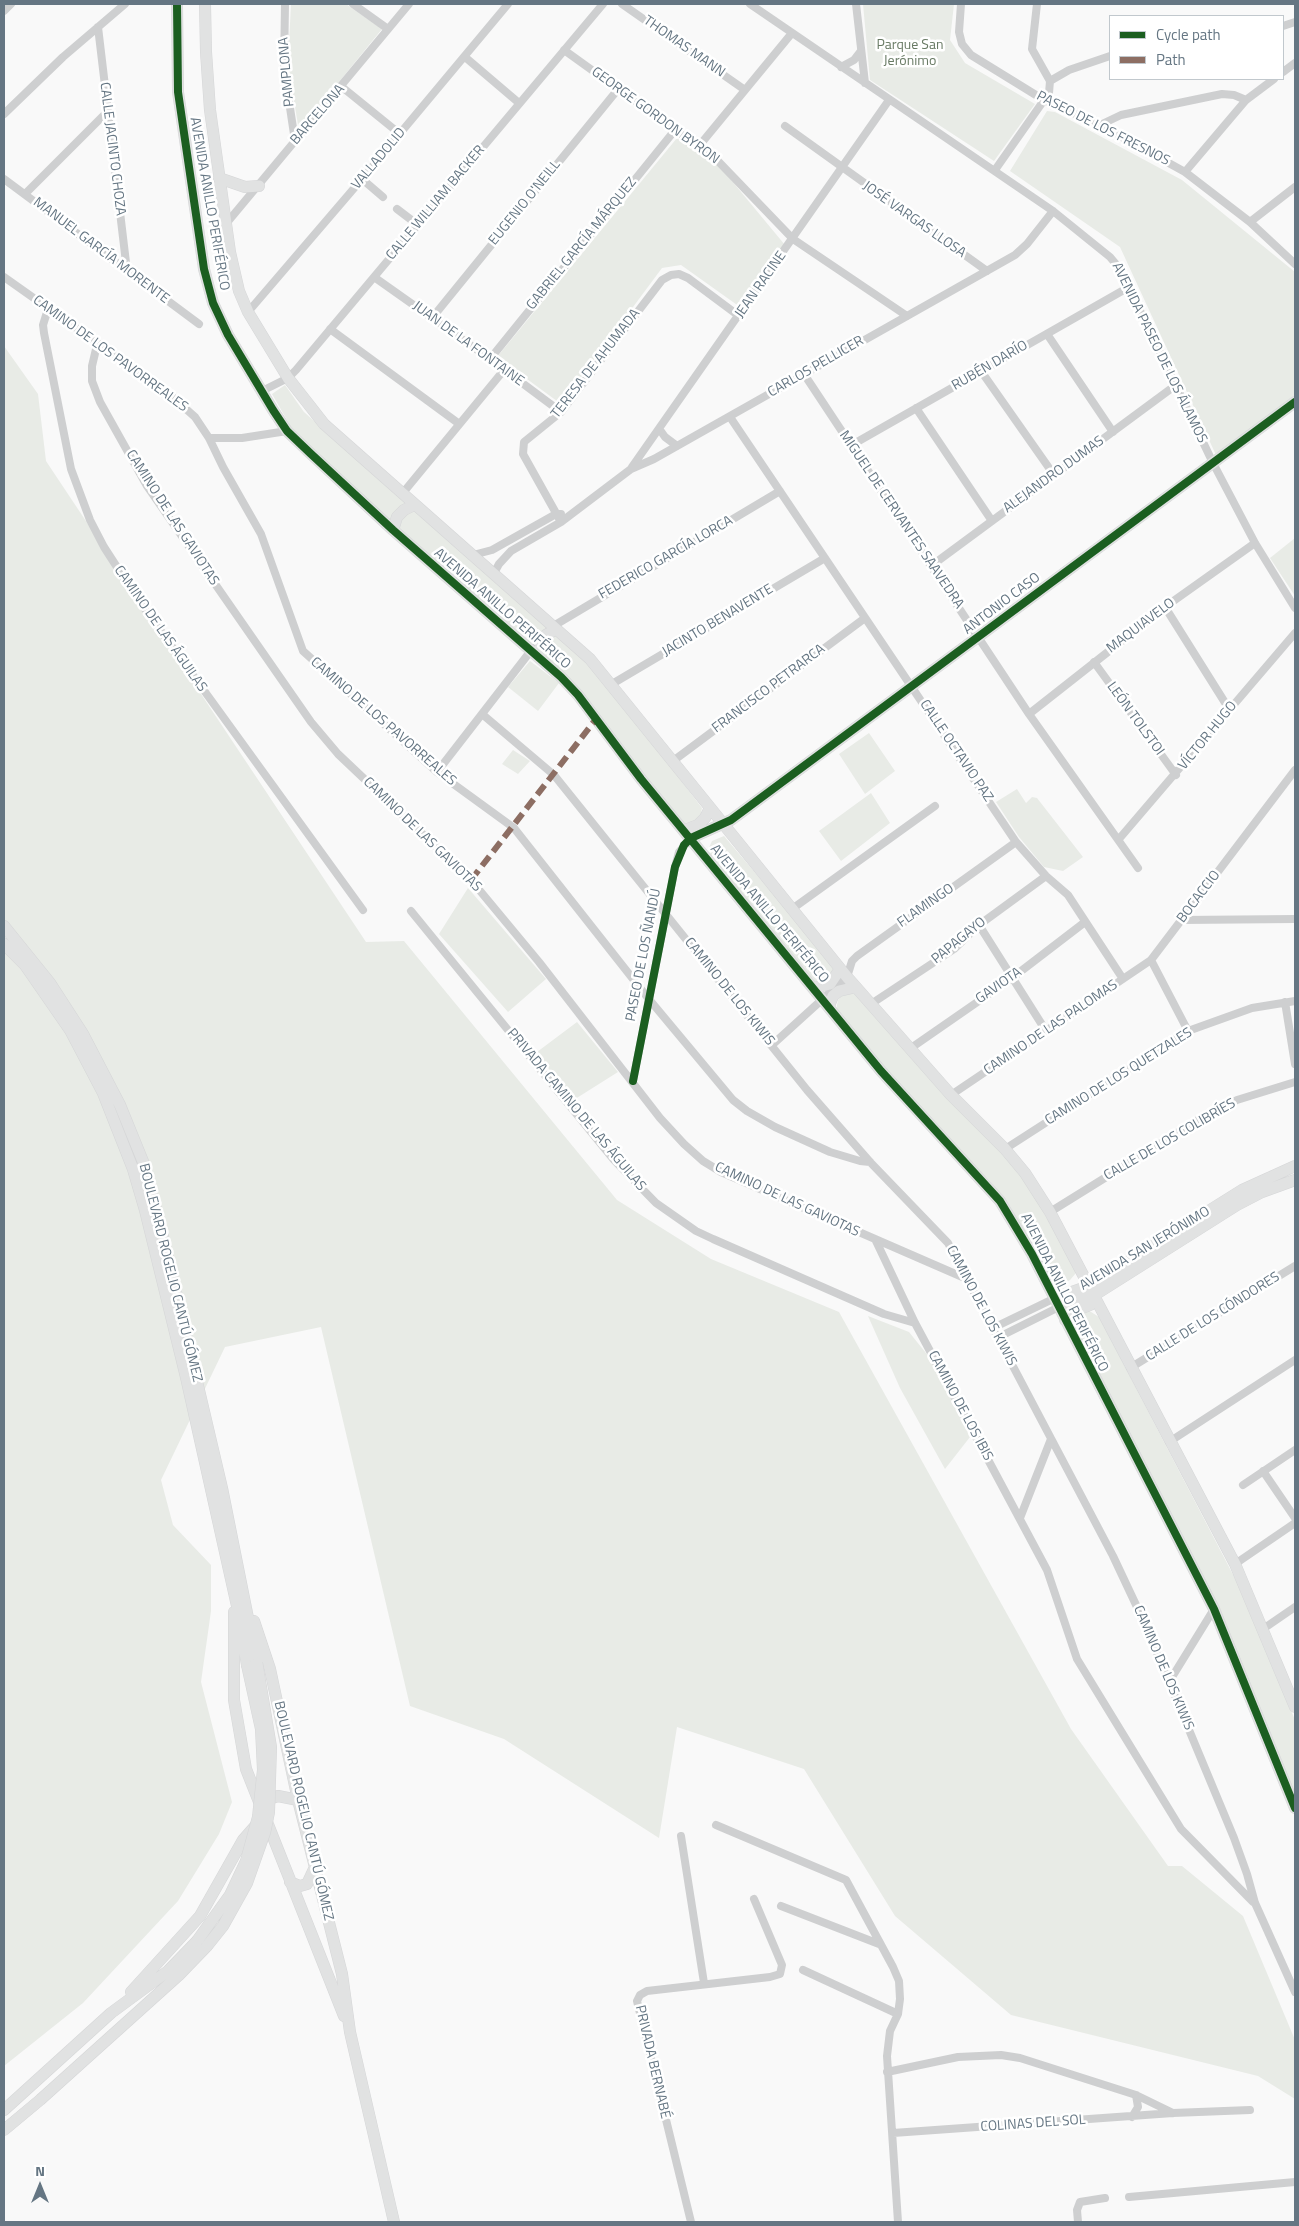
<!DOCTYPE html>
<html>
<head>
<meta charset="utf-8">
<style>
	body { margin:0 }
	#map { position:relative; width:1299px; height:2226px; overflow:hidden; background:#f9f9f9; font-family:"Titillium Web",sans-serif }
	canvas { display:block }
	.frame { position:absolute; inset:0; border:5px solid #657683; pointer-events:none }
	.legend { position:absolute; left:1109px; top:15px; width:175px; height:65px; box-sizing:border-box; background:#fff; border:1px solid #c1c8cd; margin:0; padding:6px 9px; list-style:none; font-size:15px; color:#657683 }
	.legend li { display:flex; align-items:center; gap:10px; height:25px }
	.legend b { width:25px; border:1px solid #c1c8cd }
	.north { position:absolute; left:15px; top:2161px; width:50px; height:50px; -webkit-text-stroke:4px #fff; paint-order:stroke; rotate:0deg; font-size:14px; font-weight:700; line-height:20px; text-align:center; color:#657683 }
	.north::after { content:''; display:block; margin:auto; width:18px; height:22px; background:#657683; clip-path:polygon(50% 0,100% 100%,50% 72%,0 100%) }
</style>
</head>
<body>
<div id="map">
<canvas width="1299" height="2226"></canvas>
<div class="frame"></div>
<ul class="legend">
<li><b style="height:6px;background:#1b5e20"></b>Cycle path</li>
<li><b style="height:6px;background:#8d6e63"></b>Path</li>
</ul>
<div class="north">N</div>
</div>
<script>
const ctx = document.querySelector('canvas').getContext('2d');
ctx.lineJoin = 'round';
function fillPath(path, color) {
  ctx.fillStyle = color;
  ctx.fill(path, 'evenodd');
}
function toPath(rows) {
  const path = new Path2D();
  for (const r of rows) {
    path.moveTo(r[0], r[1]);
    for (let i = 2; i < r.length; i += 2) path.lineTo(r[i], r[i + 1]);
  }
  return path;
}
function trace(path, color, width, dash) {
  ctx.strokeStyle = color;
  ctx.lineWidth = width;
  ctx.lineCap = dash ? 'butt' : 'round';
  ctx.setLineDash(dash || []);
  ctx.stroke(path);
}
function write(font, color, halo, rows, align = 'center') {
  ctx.font = font + ' "Titillium Web",sans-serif';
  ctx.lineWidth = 5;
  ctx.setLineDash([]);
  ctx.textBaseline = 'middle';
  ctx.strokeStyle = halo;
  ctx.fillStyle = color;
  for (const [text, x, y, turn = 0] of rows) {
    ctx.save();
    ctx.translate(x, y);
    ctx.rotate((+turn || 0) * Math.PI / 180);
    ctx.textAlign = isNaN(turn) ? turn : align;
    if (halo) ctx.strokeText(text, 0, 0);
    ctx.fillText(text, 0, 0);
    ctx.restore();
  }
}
const green = toPath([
	[291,4,346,4,382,29,299,131,288,64],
	[863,4,954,4,950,40,965,63,1035,104,994,161,870,80],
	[1047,111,1055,112,1182,180,1295,272,1295,395,1216,455,1120,247,1010,171],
	[677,138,717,163,785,245,740,307,681,265,662,268,561,404,497,357],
	[4,346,38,394,46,461,366,942,404,941,617,1200,711,1259,839,1312,1071,1729,1168,1866,1182,1866,1243,1916,1295,2040,1295,2099,1258,2076,1011,2015,895,1916,804,1769,677,1727,659,1838,504,1739,410,1706,321,1327,225,1347,161,1480,173,1525,211,1565,211,1611,201,1682,232,1802,219,1834,178,1901,83,2003,4,2066],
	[285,385,304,412,587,662,615,694,702,808,700,818,686,826,605,725,334,471,291,427,272,394],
	[1295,538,1295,596,1270,558],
	[530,661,559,683,538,711,508,687],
	[869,733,895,771,865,794,839,754],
	[513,750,530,761,518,774,502,764],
	[1017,789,1026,803,1032,797,1037,798,1083,857,1063,871,1044,867,1019,837,996,802],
	[871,793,890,823,841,861,819,831],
	[724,836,835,967,827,979,814,982,707,852,712,841],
	[468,888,546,979,508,1012,439,934],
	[851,993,855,994,1022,1175,1074,1265,1076,1273,1070,1280,1061,1285,1051,1285,1010,1206,989,1180,906,1094,836,1010,838,1000,842,995],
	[577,1022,618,1072,572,1101,537,1052],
	[1088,1310,1099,1317,1241,1590,1295,1720,1295,1798,1224,1619,1073,1323,1077,1314],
	[868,1316,909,1332,938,1368,970,1437,945,1469,900,1388]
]);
const street = toPath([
	[285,4,284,68,295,141],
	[353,4,388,29],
	[622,4,745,90],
	[750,4,1053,211,1110,257,1120,269,1213,463,1255,543,1295,608],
	[856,4,865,83],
	[961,4,959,32,962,44,971,55,1044,100,1100,125,1185,172,1250,222,1295,264],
	[4,11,11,4],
	[1283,26,1295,22],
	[98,27,127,271],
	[564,50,717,160,793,239,907,316],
	[465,57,519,103],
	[841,67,854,60,861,51],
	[1283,72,1295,63],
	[1050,81,1069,70,1110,56],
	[342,87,400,134],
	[4,114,63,57,125,4],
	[1100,125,1121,115,1222,94,1234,95,1246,100],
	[785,126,987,271],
	[699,146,792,33],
	[995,170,1049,93,1050,81,1032,49,1037,4],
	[1185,172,1246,100,1274,79],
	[4,179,199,324],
	[362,179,383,197],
	[25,194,106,113],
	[397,209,418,225],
	[1250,222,1295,187],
	[225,225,409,4],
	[4,277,168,393,195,417,209,438,223,467,261,534,303,651,437,772,514,828,648,998,733,1100,747,1111,775,1127,830,1152,860,1161,870,1162],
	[374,277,490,359,561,412],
	[48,309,43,325,44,333,71,469,90,520,104,547,137,598,363,910],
	[248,312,362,179,508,4],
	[432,318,619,88],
	[330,329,458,423],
	[1047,334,1113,432],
	[97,345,92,366,92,381,100,402,147,486,311,722,338,754,471,880,539,962,660,1118,684,1144,703,1161,721,1172,967,1279],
	[490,359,675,130],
	[981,371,1054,475],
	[804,374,1029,714,1138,868],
	[262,391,288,378,296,370,603,4],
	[916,408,992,521],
	[730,417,1016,842,1046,876,1068,895,1123,979],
	[660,430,665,437,677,446],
	[209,438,242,438,287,431],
	[850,446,1129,287],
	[632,467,889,100],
	[402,494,504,370],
	[561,522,523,454,524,442,561,412,662,280,671,275,679,274,688,278,739,316],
	[473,555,492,550,556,514,561,514],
	[931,566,1176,385],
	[494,573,499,564,511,551,561,522,631,469,654,459,1015,255,1027,244,1053,211],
	[1165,607,1229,709],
	[550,628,780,491],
	[1094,662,1176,775],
	[612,684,825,558],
	[482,714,554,775,807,1090,870,1162,948,1243,1113,1556,1145,1624,1234,1838,1247,1874,1255,1903,1295,1992],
	[1029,714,1165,607,1255,543],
	[673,761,865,618],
	[437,772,533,648],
	[1119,839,1295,633],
	[792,909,935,806],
	[411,911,614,1160,656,1203,696,1231,713,1239,884,1314,915,1323],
	[1181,920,1295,919],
	[979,925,1046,1031],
	[1151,960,1188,1031],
	[1285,1002,1295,1064],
	[871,1004,954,949,979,925,1046,876],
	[772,1045,847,977,852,961,857,956,1016,842],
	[911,1048,1012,978,1085,922],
	[633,1081,675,867,679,852,691,838],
	[951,1095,1151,960,1295,770],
	[1005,1149,1188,1031,1252,1008,1295,1001],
	[1050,1212,1198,1120,1237,1100,1295,1082],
	[876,1241,915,1323,1047,1570,1077,1659,1181,1829,1253,1902],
	[993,1328,1055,1298],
	[999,1337,1059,1307],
	[1130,1368,1295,1266],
	[1169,1442,1295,1360],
	[1263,1471,1295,1518],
	[1243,1485,1295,1450],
	[1020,1518,1051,1439],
	[1235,1564,1295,1523],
	[1263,1629,1295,1607],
	[1169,1682,1214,1609],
	[716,1825,846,1880,893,1967,899,1981,900,1999,898,2014,890,2031,887,2056,898,2222],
	[681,1836,704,1983],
	[781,1906,879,1944],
	[803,1970,898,2014],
	[887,2072,958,2057,1001,2055,1020,2058,1136,2095,1173,2113],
	[1132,2117,1138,2107,1136,2095],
	[893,2133,1173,2113,1250,2110],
	[1129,2197,1295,2182],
	[691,2222,637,2001,640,1995,647,1991,770,1977,780,1974,782,1965,754,1899],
	[1078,2222,1077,2210,1080,2202,1105,2198]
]);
const secondary = toPath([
	[177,4,178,92,204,269,213,303,228,335,273,410,287,431,310,453,393,530,561,677,578,695,641,779,881,1071,1000,1201,1032,1254,1214,1609,1295,1808],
	[205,4,206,52,210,110,230,252,239,291,248,312,288,378,324,424,590,659,847,977,951,1095,1005,1149,1025,1173,1050,1212,1235,1564,1295,1707],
	[219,178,245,187,259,186],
	[393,530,397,517,404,510,414,505],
	[537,655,546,635,556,629],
	[685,830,698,825,705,818,710,808],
	[691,838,731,820,1295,402],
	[4,926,50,983,83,1034,120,1105,144,1164,160,1224,222,1488,257,1663],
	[4,944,25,965,70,1030,103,1093,133,1169,145,1210,186,1377,237,1606,247,1665],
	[814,988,830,984,840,969],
	[829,1006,833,996,839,991,856,987],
	[1055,1298,1089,1286,1242,1190,1295,1166],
	[1059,1307,1093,1296,1237,1205,1262,1192,1295,1180],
	[1065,1320,1074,1311,1090,1305],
	[234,1612,234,1700,246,1769,344,2016],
	[254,1621,270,1669,298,1800,342,1974,350,2032,394,2222],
	[264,1805,269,1799,278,1796,298,1800],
	[290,1882,300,1886,307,1884,314,1869],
	[131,1992,200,1916,243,1840,257,1824],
	[4,2110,111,2013,168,1971,197,1941],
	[4,2130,40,2100,179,1975,207,1946]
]);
const secondaryBridge = toPath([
	[197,1941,230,1895,246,1861,258,1817,263,1770,261,1729,247,1665],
	[207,1946,223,1926,247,1883,265,1832,269,1812,271,1747,257,1663]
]);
const quiet = toPath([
	[471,880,596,719]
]);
const cycleway = toPath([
	[177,4,178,92,204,269,213,303,228,335,273,410,287,431,310,453,393,530,561,677,578,695,641,779,881,1071,1000,1201,1032,1254,1214,1609,1295,1808],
	[633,1081,675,867,684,845,691,838,731,820,1295,402]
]);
const parkNames = [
	["Parque San",910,46],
	["Jerónimo",910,62]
];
const streetNames = [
	["THOMAS MANN",684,47,35],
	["PAMPLONA",287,72,-95],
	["BARCELONA",318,115,-49],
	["GEORGE GORDON BYRON",655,116,36],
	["PASEO DE LOS FRESNOS",1103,129,27],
	["CALLE JACINTO CHOZA",112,149,83],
	["VALLADOLID",379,159,-50],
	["CALLE WILLIAM BACKER",436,203,-50],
	["EUGENIO O'NEILL",525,203,-51],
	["AVENIDA ANILLO PERIFÉRICO",209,204,80],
	["JOSÉ VARGAS LLOSA",914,220,35],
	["GABRIEL GARCÍA MÁRQUEZ",582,244,-51],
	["MANUEL GARCÍA MORENTE",101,251,37],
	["JEAN RACINE",761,285,-55],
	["JUAN DE LA FONTAINE",468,344,36],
	["AVENIDA PASEO DE LOS ÁLAMOS",1159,353,64],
	["CAMINO DE LOS PAVORREALES",110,354,36],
	["TERESA DE AHUMADA",596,364,-52],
	["RUBÉN DARÍO",990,366,-30],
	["CARLOS PELLICER",816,367,-30],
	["ALEJANDRO DUMAS",1054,475,-36],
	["CAMINO DE LAS GAVIOTAS",172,518,57],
	["MIGUEL DE CERVANTES SAAVEDRA",901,520,56],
	["FEDERICO GARCÍA LORCA",666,558,-30],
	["ANTONIO CASO",1002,604,-37],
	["AVENIDA ANILLO PERIFÉRICO",502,609,41],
	["JACINTO BENAVENTE",718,621,-31],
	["MAQUIAVELO",1141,626,-37],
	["CAMINO DE LAS ÁGUILAS",160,629,55],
	["FRANCISCO PETRARCA",769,689,-37],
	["LEÓN TOLSTOI",1135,719,54],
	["CAMINO DE LOS PAVORREALES",383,722,41],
	["VÍCTOR HUGO",1208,736,-51],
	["CALLE OCTAVIO PAZ",956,751,56],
	["CAMINO DE LAS GAVIOTAS",422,835,44],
	["BOCACCIO",1199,897,-53],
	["FLAMINGO",926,906,-35],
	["AVENIDA ANILLO PERIFÉRICO",769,914,50],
	["PAPAGAYO",959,941,-39],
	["PASEO DE LOS ÑANDÚ",644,955,-79],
	["GAVIOTA",999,986,-35],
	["CAMINO DE LOS KIWIS",729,992,51],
	["CAMINO DE LAS PALOMAS",1051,1028,-34],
	["CAMINO DE LOS QUETZALES",1119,1077,-32],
	["PRIVADA CAMINO DE LAS ÁGUILAS",576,1110,50],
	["CALLE DE LOS COLIBRÍES",1170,1140,-30],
	["CAMINO DE LAS GAVIOTAS",787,1200,25],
	["AVENIDA SAN JERÓNIMO",1145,1249,-31],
	["BOULEVARD ROGELIO CANTÚ GÓMEZ",170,1273,76],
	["AVENIDA ANILLO PERIFÉRICO",1064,1293,63],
	["CAMINO DE LOS KIWIS",981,1306,62],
	["CALLE DE LOS CÓNDORES",1213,1317,-32],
	["CAMINO DE LOS IBIS",960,1406,62],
	["CAMINO DE LOS KIWIS",1163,1668,67],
	["BOULEVARD ROGELIO CANTÚ GÓMEZ",303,1811,77],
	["PRIVADA BERNABÉ",652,2062,77],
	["COLINAS DEL SOL",1033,2124,-4]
];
fillPath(green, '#e8ebe6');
trace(secondary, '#d5d6d7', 12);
trace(street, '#cecfd0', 8);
trace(secondary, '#e1e2e2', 11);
trace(secondaryBridge, '#d5d6d7', 12, []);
trace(secondaryBridge, '#e1e2e2', 11);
trace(quiet, '#8d6e63', 6, [12, 6]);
trace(cycleway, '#1b5e20', 8);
write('14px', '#687a64', '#fff', parkNames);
write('14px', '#657683', '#fff', streetNames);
</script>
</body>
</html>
